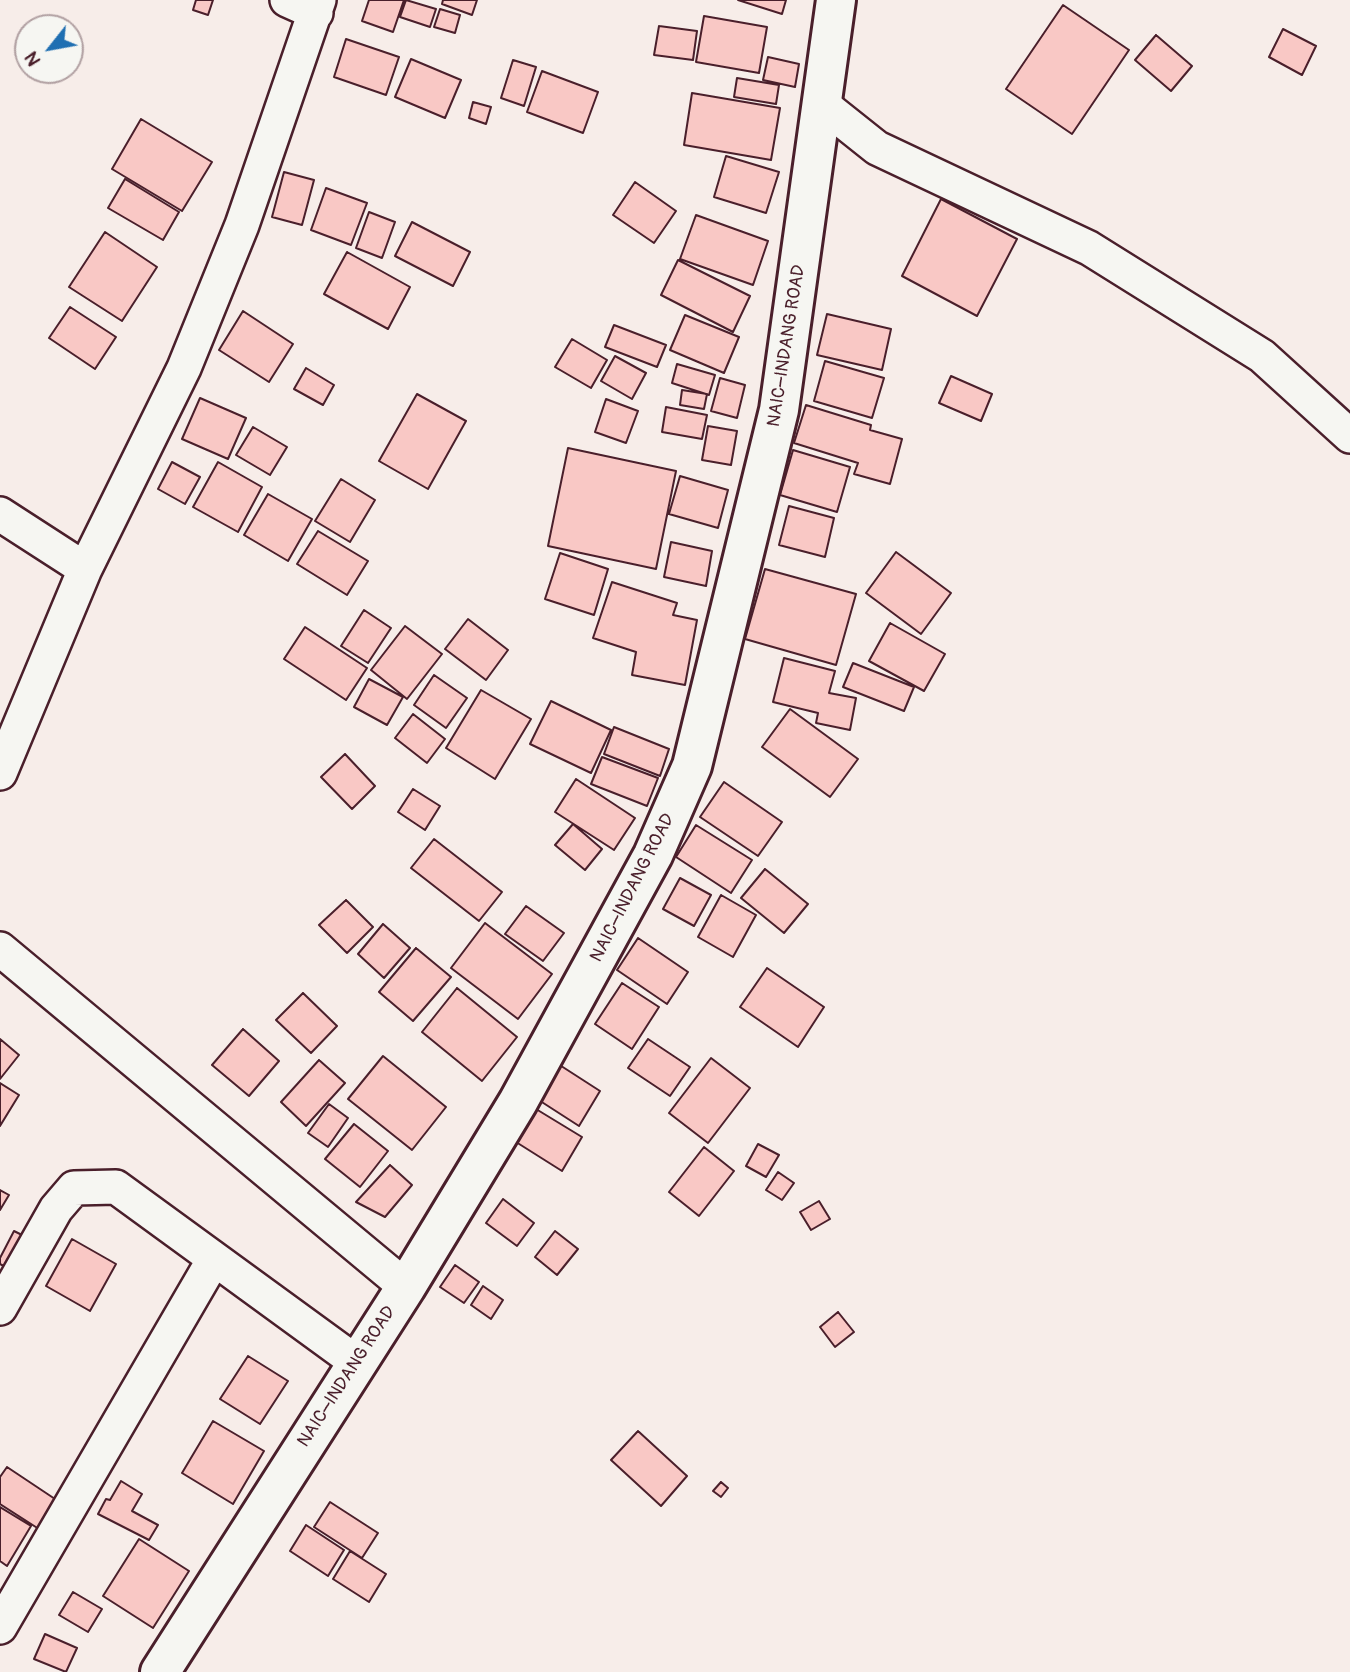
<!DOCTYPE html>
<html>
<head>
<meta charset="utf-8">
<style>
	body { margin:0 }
	#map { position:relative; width:1350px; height:1672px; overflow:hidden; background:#f7ede9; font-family:Pangolin,sans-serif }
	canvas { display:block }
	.north { position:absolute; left:14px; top:14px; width:70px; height:70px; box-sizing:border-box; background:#f6f6f2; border:2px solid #b1a0a2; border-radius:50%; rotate:239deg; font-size:19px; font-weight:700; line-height:28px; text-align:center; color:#4a1f2b }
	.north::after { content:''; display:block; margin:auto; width:24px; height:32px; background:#1f6fb2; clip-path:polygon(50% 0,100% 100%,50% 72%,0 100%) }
</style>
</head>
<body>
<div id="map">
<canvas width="1350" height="1672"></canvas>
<div class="north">N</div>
</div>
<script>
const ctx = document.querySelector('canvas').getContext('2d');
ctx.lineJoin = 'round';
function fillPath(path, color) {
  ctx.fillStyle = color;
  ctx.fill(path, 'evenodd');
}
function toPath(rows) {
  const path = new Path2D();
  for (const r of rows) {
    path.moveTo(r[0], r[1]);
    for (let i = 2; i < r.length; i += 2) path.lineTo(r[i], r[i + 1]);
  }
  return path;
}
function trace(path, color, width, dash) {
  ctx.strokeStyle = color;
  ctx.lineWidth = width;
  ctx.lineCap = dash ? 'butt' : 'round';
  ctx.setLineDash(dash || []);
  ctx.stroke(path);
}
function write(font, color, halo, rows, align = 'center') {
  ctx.font = font + ' Pangolin,sans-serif';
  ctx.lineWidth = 7;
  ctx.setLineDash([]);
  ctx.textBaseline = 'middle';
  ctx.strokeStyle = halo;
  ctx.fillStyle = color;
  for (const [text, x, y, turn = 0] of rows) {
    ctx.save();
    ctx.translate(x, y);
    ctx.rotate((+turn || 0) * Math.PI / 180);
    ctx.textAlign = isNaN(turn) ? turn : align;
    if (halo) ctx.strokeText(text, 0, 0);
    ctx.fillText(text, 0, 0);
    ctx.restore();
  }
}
const building = toPath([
	[196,0,213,0,208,15,193,10,196,0],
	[369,0,404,0,393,32,362,21,369,0],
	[406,0,436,9,430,27,400,17,406,0],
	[443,0,477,0,472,15,442,4,443,0],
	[738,0,786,0,782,14,738,0],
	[1063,5,1129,50,1072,134,1006,89,1063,5],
	[440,9,460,15,455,33,434,27,440,9],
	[704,16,767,27,759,73,696,62,704,16],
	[659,26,697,31,693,60,654,55,659,26],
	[1283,29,1316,46,1302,75,1269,57,1283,29],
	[1156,35,1192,66,1171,91,1135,60,1156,35],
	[346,39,399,57,386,95,334,77,346,39],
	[768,57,799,64,795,87,763,80,768,57],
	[411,59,461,80,445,118,395,97,411,59],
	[513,60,536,67,524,106,501,98,513,60],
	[542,71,598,92,583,133,527,112,542,71],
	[737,78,779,85,776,104,734,97,737,78],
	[692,93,780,108,771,160,684,145,692,93],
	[473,102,491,107,486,124,469,118,473,102],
	[141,119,212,162,182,211,112,169,141,119],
	[726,156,779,172,766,213,714,197,726,156],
	[284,172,314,180,302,225,272,217,284,172],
	[125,179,179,212,163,240,108,208,125,179],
	[635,182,676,211,654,243,613,215,635,182],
	[326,188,367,203,351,245,311,230,326,188],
	[941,199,1017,239,977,316,902,276,941,199],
	[369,212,395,222,382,258,356,248,369,212],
	[696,215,768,241,753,285,680,259,696,215],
	[412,222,470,252,453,286,395,256,412,222],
	[105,232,157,267,122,321,69,287,105,232],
	[347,252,410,287,388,329,324,294,347,252],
	[678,260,750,296,733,332,661,295,678,260],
	[70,307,116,337,95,369,49,338,70,307],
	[243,311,293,344,269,382,219,350,243,311],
	[827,314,891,329,882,370,817,355,827,314],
	[685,315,739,337,724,373,670,350,685,315],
	[614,325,666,345,657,367,605,347,614,325],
	[572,339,607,360,591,388,555,367,572,339],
	[615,356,646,373,632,399,601,381,615,356],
	[825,361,884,378,872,418,814,401,825,361],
	[677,364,715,375,709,395,672,383,677,364],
	[306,368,334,385,323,405,294,389,306,368],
	[951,376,992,394,981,421,939,403,951,376],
	[720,378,745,385,737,418,711,411,720,378],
	[682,390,707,394,704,409,680,405,682,390],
	[417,394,466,421,428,489,379,461,417,394],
	[200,398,246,418,228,459,182,439,200,398],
	[606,399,638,411,626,443,595,432,606,399],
	[806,405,871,425,870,430,902,439,890,484,854,474,858,463,794,443,806,405],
	[666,407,707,415,702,439,662,432,666,407],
	[708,426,737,431,731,465,702,460,708,426],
	[253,427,287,447,270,475,236,455,253,427],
	[568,448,676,471,656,569,548,546,568,448],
	[793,450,850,467,837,512,780,495,793,450],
	[172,462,200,477,185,504,158,489,172,462],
	[218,462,262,487,238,532,193,507,218,462],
	[680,476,728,490,718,528,669,514,680,476],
	[341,479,375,500,350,542,315,521,341,479],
	[268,494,312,519,288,561,244,535,268,494],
	[789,506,834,518,825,557,779,545,789,506],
	[318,531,368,561,347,595,297,564,318,531],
	[671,542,712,551,706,586,664,577,671,542],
	[896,552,951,593,921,634,866,593,896,552],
	[560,553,608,569,594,615,545,599,560,553],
	[765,569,856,594,836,665,745,639,765,569],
	[612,582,677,603,673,615,697,620,685,685,632,675,636,652,593,638,612,582],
	[364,610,391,628,368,663,341,646,364,610],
	[468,619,508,650,486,680,445,649,468,619],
	[890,623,945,654,924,691,869,661,890,623],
	[405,626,442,654,407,699,371,670,405,626],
	[305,627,367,668,346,700,284,659,305,627],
	[784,658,835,671,829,693,856,698,850,730,816,723,818,713,773,702,784,658],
	[853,663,914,687,904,711,843,687,853,663],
	[434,675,467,698,446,728,414,705,434,675],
	[369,679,403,697,387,725,354,707,369,679],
	[481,690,531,719,495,779,446,748,481,690],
	[551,701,611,730,591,773,530,744,551,701],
	[790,709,858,759,830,797,762,747,790,709],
	[413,714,445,739,427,763,395,738,413,714],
	[614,727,669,749,660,776,604,754,614,727],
	[345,754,375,786,352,809,321,777,345,754],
	[602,757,658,778,647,806,591,784,602,757],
	[576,779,635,818,614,850,555,812,576,779],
	[724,782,782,822,758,856,700,817,724,782],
	[413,789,440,806,425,830,398,812,413,789],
	[573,824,602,849,585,870,555,845,573,824],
	[696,825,752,860,731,893,676,857,696,825],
	[434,839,502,892,479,921,411,868,434,839],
	[765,869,808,904,784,933,741,898,765,869],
	[680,878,711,895,694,926,663,909,680,878],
	[721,895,756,915,733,957,698,937,721,895],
	[346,900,373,927,347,953,319,925,346,900],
	[526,906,564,933,543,961,505,934,526,906],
	[485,923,552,974,518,1019,451,968,485,923],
	[383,924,410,948,384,978,358,954,383,924],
	[638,938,688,972,667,1004,617,970,638,938],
	[416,948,451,977,413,1021,379,992,416,948],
	[767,968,824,1007,798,1047,740,1007,767,968],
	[622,983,659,1007,632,1049,595,1024,622,983],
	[457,988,517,1037,482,1081,422,1032,457,988],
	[303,993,337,1026,311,1053,276,1020,303,993],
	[243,1029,279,1061,249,1096,212,1065,243,1029],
	[0,1039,19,1055,0,1079,0,1039],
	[648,1039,690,1067,670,1096,628,1068,648,1039],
	[383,1056,446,1107,412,1150,348,1099,383,1056],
	[711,1058,750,1088,708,1143,669,1113,711,1058],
	[319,1060,345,1083,306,1126,281,1102,319,1060],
	[555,1062,600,1091,579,1126,534,1097,555,1062],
	[0,1083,19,1095,0,1126,0,1083],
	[329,1104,348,1118,328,1147,308,1133,329,1104],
	[536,1109,582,1137,562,1171,516,1142,536,1109],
	[354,1124,388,1151,360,1187,325,1159,354,1124],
	[758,1144,779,1155,766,1177,746,1166,758,1144],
	[704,1147,734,1171,699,1216,669,1192,704,1147],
	[390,1165,412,1185,385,1217,356,1202,390,1165],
	[778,1172,794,1183,782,1200,766,1190,778,1172],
	[0,1190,9,1195,0,1210,0,1190],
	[503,1199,534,1223,517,1246,486,1223,503,1199],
	[819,1201,830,1219,811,1230,800,1212,819,1201],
	[14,1231,28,1238,11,1270,0,1264,0,1258,14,1231],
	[555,1231,578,1249,557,1275,535,1257,555,1231],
	[72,1239,116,1264,90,1311,46,1286,72,1239],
	[455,1265,479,1282,464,1303,440,1287,455,1265],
	[483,1286,503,1300,491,1319,471,1305,483,1286],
	[838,1312,854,1332,835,1347,820,1327,838,1312],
	[248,1356,288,1381,260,1424,220,1399,248,1356],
	[213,1421,264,1451,233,1504,182,1473,213,1421],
	[638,1431,687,1476,661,1506,611,1460,638,1431],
	[7,1467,61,1503,42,1531,0,1504,0,1477,7,1467],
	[121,1481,142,1494,132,1511,158,1525,149,1540,98,1514,106,1499,110,1500,121,1481],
	[721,1482,728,1488,721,1497,713,1491,721,1482],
	[330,1502,378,1533,362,1558,314,1527,330,1502],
	[0,1507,31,1526,7,1566,0,1561,0,1507],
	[306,1525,344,1550,328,1576,290,1551,306,1525],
	[139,1539,189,1571,153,1628,103,1596,139,1539],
	[350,1551,386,1574,369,1602,333,1579,350,1551],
	[73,1592,102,1609,88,1632,59,1615,73,1592],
	[45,1634,77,1648,66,1672,34,1659,45,1634]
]);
const minor = toPath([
	[287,0,316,13],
	[823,105,877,148,1089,248,1262,356,1350,436],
	[0,514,85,569],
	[0,773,85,569,184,368,242,225,319,0],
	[0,949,406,1287],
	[0,1308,56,1209,74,1188,116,1187,356,1362],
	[0,1627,214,1259]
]);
const major = toPath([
	[160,1672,406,1287,518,1102,653,855,692,766,779,410,836,0]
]);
const streetNames = [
	["NAIC–INDANG ROAD",787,346,-81],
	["NAIC–INDANG ROAD",633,888,-63],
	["NAIC–INDANG ROAD",347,1377,-57]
];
fillPath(building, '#f9c8c5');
trace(building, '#4a1f2b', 2);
trace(minor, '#4a1f2b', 38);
trace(major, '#4a1f2b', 44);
trace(minor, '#f6f6f2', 33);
trace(major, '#f6f6f2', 38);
write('18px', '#4a1f2b', '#f6f6f2', streetNames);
</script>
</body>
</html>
